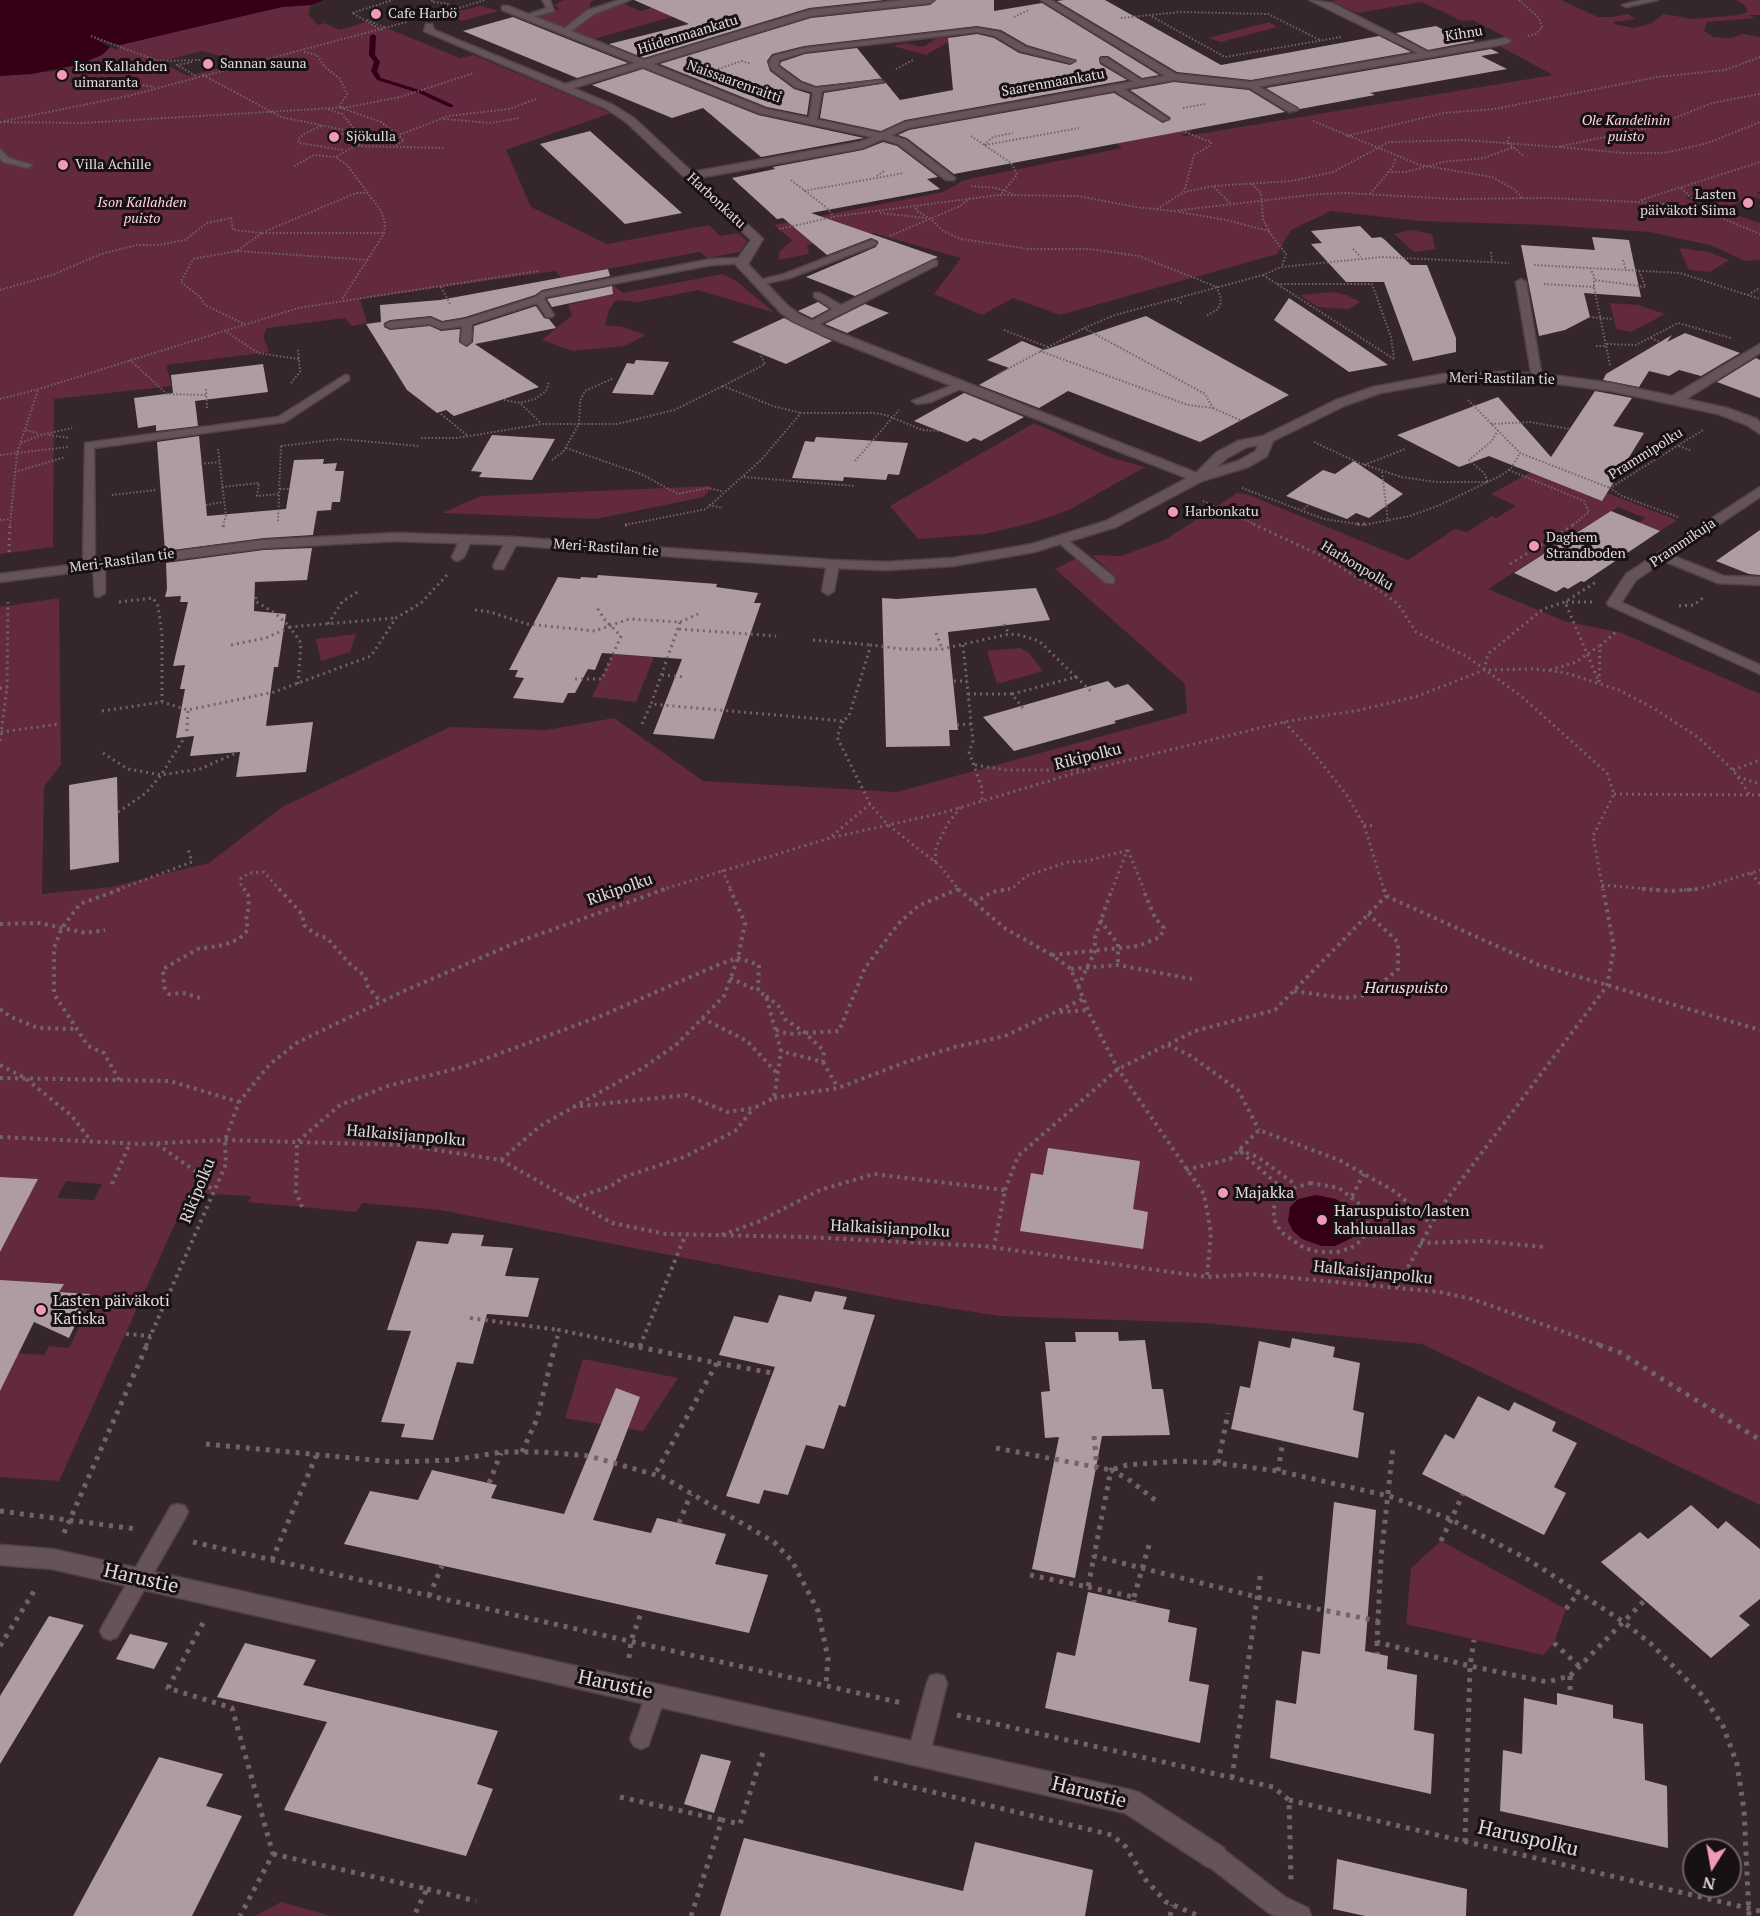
<!DOCTYPE html>
<html>
<head>
<meta charset="utf-8">
<style>
	body { margin:0 }
	#map { position:relative; width:1760px; height:1916px; overflow:hidden; background:#35262a; font-family:"PT Serif",serif }
	canvas { display:block }
	.north { position:absolute; left:1682px; top:1838px; width:60px; height:60px; box-sizing:border-box; background:#181113; border:2px solid #696163; border-radius:50%; rotate:191deg; font-size:16px; font-weight:700; line-height:24px; text-align:center; color:#e3d9dc }
	.north::after { content:''; display:block; margin:auto; width:21px; height:27px; background:#f09ab5; clip-path:polygon(50% 0,100% 100%,50% 72%,0 100%) }
</style>
</head>
<body>
<div id="map">
<canvas width="1760" height="1916"></canvas>
<div class="north">N</div>
</div>
<script>
const ctx = document.querySelector('canvas').getContext('2d');
ctx.lineJoin = 'round';
function fillPath(path, color) {
  ctx.fillStyle = color;
  ctx.fill(path, 'evenodd');
}
function toPath(rows) {
  const path = new Path2D();
  for (const r of rows) {
    path.moveTo(r[0], r[1]);
    for (let i = 2; i < r.length; i += 2) path.lineTo(r[i], r[i + 1]);
  }
  return path;
}
function trace(path, color, width, dash) {
  ctx.strokeStyle = color;
  ctx.lineWidth = width;
  ctx.lineCap = dash ? 'butt' : 'round';
  ctx.setLineDash(dash || []);
  ctx.stroke(path);
}
function write(font, color, halo, rows, align = 'center') {
  ctx.font = font + ' "PT Serif",serif';
  ctx.lineWidth = 6;
  ctx.setLineDash([]);
  ctx.textBaseline = 'middle';
  ctx.strokeStyle = halo;
  ctx.fillStyle = color;
  for (const [text, x, y, turn = 0] of rows) {
    ctx.save();
    ctx.translate(x, y);
    ctx.rotate((+turn || 0) * Math.PI / 180);
    ctx.textAlign = isNaN(turn) ? turn : align;
    if (halo) ctx.strokeText(text, 0, 0);
    ctx.fillText(text, 0, 0);
    ctx.restore();
  }
}
const green = toPath([
	[564,0,595,0,591,2,588,12,563,27,540,17,560,9,554,5],
	[680,0,731,0,594,39,573,31,573,28,594,14,625,4,640,11],
	[1337,0,1561,0,1598,17,1612,17,1628,14,1636,19,1614,22,1614,24,1634,28,1652,23,1663,14,1693,19,1739,15,1748,12,1745,5,1736,0,1760,0,1760,15,1749,15,1755,18,1707,22,1704,31,1714,37,1731,38,1743,34,1760,37,1760,191,1756,193,1760,194,1760,199,1750,196,1728,208,1691,195,1685,198,1760,223,1760,260,1745,261,1710,245,1649,232,1546,225,1418,221,1331,211,1291,230,1277,254,1060,315,1013,298,982,315,934,294,961,258,873,233,807,245,809,254,779,260,779,252,792,240,774,225,943,192,964,180,1122,148,1081,115,1061,102,1102,94,1109,98,1124,131,1189,129,1193,131,1181,135,1186,136,1553,75,1501,47,1506,37,1472,20,1462,21,1422,2,1357,13,1331,1],
	[311,5,308,14,318,25,324,23,340,30,366,22,381,28,389,29,460,58,474,55,611,113,506,150,531,207,607,244,709,225,720,236,738,233,747,241,740,252,707,258,700,252,569,276,573,282,568,285,555,271,360,299,367,323,352,326,345,318,267,328,263,336,269,352,166,365,172,386,54,399,53,547,0,554,0,76,55,71,80,64,102,55,110,47,117,50,120,45,246,15,282,7],
	[202,51,242,62,188,76,160,62],
	[481,6,499,11,461,21,451,16,455,12],
	[1269,22,1277,27,1221,42,1208,38],
	[957,37,926,55,893,46,905,43,923,47,937,38],
	[1411,230,1432,234,1435,249,1414,252,1394,234],
	[1679,248,1709,252,1729,260,1710,272,1689,270],
	[722,274,735,280,775,313,698,290,639,302,616,300,609,310,605,325,623,327,646,335,625,346,572,351,542,340,572,315,568,305,588,300,582,293,614,286,623,293],
	[1333,292,1347,295,1360,302,1349,309,1318,307,1300,295],
	[1610,303,1639,305,1665,314,1631,332,1616,329],
	[1034,423,1109,457,1145,467,1069,510,1031,523,985,534,918,539,890,506],
	[1540,467,1677,520,1660,531,1639,523,1645,518,1618,507,1550,550,1548,558,1541,555,1488,589,1564,621,1622,633,1760,694,1760,1505,1422,1344,1204,1323,999,1316,899,1300,440,1210,362,1203,356,1212,248,1202,251,1196,189,1193,59,1481,0,1477,0,1356,2,1352,44,1355,49,1346,69,1348,80,1326,75,1326,90,1294,59,1292,63,1284,40,1282,38,1287,0,1284,0,1245,3,1245,20,1214,22,1178,0,1177,0,607,59,598,61,764,44,787,42,894,111,887,209,863,282,807,450,727,546,730,614,718,703,781,897,792,1187,713,1185,684,1055,569,1075,559,1103,582,1116,577,1092,555,1121,556,1165,540,1237,493,1246,494,1408,560,1455,529,1467,532,1492,516,1496,518,1516,506,1491,494],
	[66,1181,101,1184,102,1184,94,1200,57,1198],
	[712,486,704,497,596,519,442,513,481,496],
	[356,634,350,652,321,661,316,639],
	[1020,648,1028,652,1043,671,997,684,987,651],
	[613,654,654,657,636,702,592,697],
	[583,1359,678,1378,643,1431,565,1418],
	[1441,1541,1566,1609,1554,1643,1543,1655,1406,1624,1411,1568],
	[281,1902,331,1916,255,1916]
]);
const water = toPath([
	[0,0,324,0,311,5,282,7,120,45,93,38,110,47,102,55,80,64,32,74,0,76],
	[1316,1195,1336,1199,1352,1210,1357,1225,1352,1238,1335,1246,1322,1246,1302,1239,1293,1231,1288,1221,1290,1207,1298,1199]
]);
const stream = toPath([
	[373,34,376,36,375,55,380,62,377,71,381,78,423,91,453,105,453,107,449,107,419,93,377,80,371,71,374,62,369,55,370,36,373,34]
]);
const building = toPath([
	[634,0,884,0,809,8,644,58,609,44,689,24],
	[936,0,994,0,994,11,1042,3,1159,75,1142,78,1108,56,1101,56,1099,58,1100,64,1127,80,905,120,881,131,820,118,824,93,886,83,900,100,953,90,948,38,977,34,994,38,1019,53,1070,65,1077,60,1027,45,1001,30,977,26,804,46,772,54,767,61,770,71,794,89,810,94,807,115,767,107,660,64,811,18,930,5],
	[1064,0,1105,0,1221,65,1379,36,1411,52,1251,80,1177,72,1057,1],
	[513,17,555,34,628,63,577,78,463,31],
	[1436,26,1442,29,1449,28,1475,41,1428,50,1396,33],
	[857,48,882,79,816,86,802,81,780,65,781,62,805,54],
	[1491,49,1499,53,1481,56,1507,69,1370,93,1375,95,1300,109,1266,88],
	[643,69,758,115,864,138,761,157,703,108,672,118,592,85],
	[1174,82,1249,90,1285,112,954,174,907,138,898,135,909,130,1114,93,1163,123,1171,118,1130,90],
	[590,131,682,213,625,224,540,144],
	[883,142,897,146,938,177,927,179,940,189,811,213,938,257,855,296,806,277,876,247,878,241,871,238,827,255,783,218,777,219,732,178,775,169,773,167,863,150],
	[1360,226,1372,238,1381,237,1385,240,1411,265,1427,265,1456,338,1456,352,1413,361,1384,282,1346,282,1311,244,1322,243,1311,231],
	[1592,237,1629,240,1641,297,1584,293,1590,317,1565,330,1539,336,1521,245,1595,250],
	[608,269,610,276,542,290,535,295,465,317,442,321,431,316,390,320,384,323,384,327,390,330,430,326,441,331,460,329,459,342,467,347,473,342,474,326,536,306,544,318,549,319,556,328,475,344,539,387,454,416,446,410,437,413,407,390,366,324,381,322,380,305,440,300],
	[612,286,613,294,552,307,547,299],
	[1289,298,1355,342,1388,365,1349,372,1274,320],
	[818,302,829,309,812,318,798,311],
	[865,304,889,313,847,333,825,324],
	[1146,316,1289,395,1200,442,1068,391,1039,408,979,385,1009,368,987,360,1022,341,1044,350],
	[784,318,832,341,786,364,732,342],
	[1685,333,1740,353,1701,376,1679,370,1669,376,1649,371,1639,387,1603,380,1606,374,1672,335,1667,342],
	[1756,358,1760,360,1760,398,1717,382],
	[636,360,669,362,653,395,612,393,627,363,634,364],
	[263,364,268,392,195,401,198,426,156,431,156,425,138,428,134,398,173,393,171,375],
	[1595,391,1632,398,1613,426,1644,433,1602,501,1489,456,1459,467,1397,435,1498,397,1551,457],
	[964,393,1024,417,981,441,974,438,967,442,914,421],
	[492,435,555,439,532,480,479,477,482,472,471,471],
	[199,436,207,516,286,509,294,460,324,459,323,464,337,463,335,471,344,471,340,502,332,502,331,510,317,511,313,535,264,538,165,551,157,442],
	[816,437,908,443,899,475,888,474,886,480,844,477,843,481,792,478,805,441,814,442],
	[1354,461,1403,494,1369,518,1356,513,1347,519,1286,496,1323,470,1335,474],
	[1611,511,1660,531,1584,582,1581,581,1568,589,1564,587,1556,592,1514,573],
	[1760,530,1760,575,1749,574,1716,561],
	[312,548,307,580,255,582,254,611,286,614,278,667,274,667,266,726,313,722,306,772,236,777,240,752,190,756,194,736,176,738,185,689,180,689,185,665,173,666,188,602,180,602,181,596,165,597,167,589,166,563,264,550],
	[598,575,717,584,716,587,758,593,754,603,761,603,714,739,653,734,682,659,602,653,595,670,588,669,575,693,568,693,563,703,513,698,524,678,515,677,518,670,509,670,558,577,580,579,581,577,597,578],
	[1036,588,1050,620,948,632,958,730,949,730,950,746,886,747,882,598,897,599],
	[1108,681,1115,688,1128,684,1154,710,1114,721,1116,723,1014,751,983,717],
	[117,777,119,862,70,870,69,785],
	[1048,1148,1140,1161,1133,1209,1148,1212,1143,1249,1020,1231,1031,1173,1043,1175],
	[0,1177,38,1179,0,1252],
	[452,1233,484,1235,481,1246,513,1248,505,1276,539,1278,528,1317,487,1314,473,1364,457,1362,433,1440,401,1437,405,1424,381,1422,411,1331,387,1330,417,1241,448,1244],
	[0,1280,64,1284,59,1292,90,1294,69,1338,34,1322,0,1391],
	[815,1291,847,1297,843,1309,875,1315,845,1407,839,1405,824,1449,806,1445,788,1495,764,1490,759,1504,726,1496,775,1367,719,1355,734,1316,768,1323,779,1295,811,1302],
	[1075,1332,1118,1332,1119,1341,1145,1340,1152,1389,1163,1389,1170,1435,1102,1436,1075,1578,1032,1569,1059,1437,1045,1438,1041,1392,1050,1391,1045,1342,1076,1342],
	[1292,1338,1335,1347,1333,1357,1360,1363,1353,1410,1364,1413,1358,1458,1231,1429,1240,1386,1250,1388,1259,1341,1290,1348],
	[616,1388,640,1397,593,1520,651,1533,657,1518,726,1534,715,1564,768,1575,749,1633,344,1544,370,1491,418,1500,432,1470,497,1485,491,1498,564,1514],
	[1478,1396,1509,1411,1514,1402,1556,1422,1552,1431,1577,1443,1554,1487,1566,1493,1544,1535,1422,1474,1445,1434,1454,1439],
	[1334,1502,1376,1510,1365,1651,1388,1656,1387,1669,1417,1675,1414,1730,1434,1734,1431,1794,1270,1758,1276,1700,1296,1704,1302,1651,1320,1654],
	[1691,1505,1718,1529,1726,1521,1760,1549,1760,1599,1739,1616,1750,1625,1711,1658,1601,1562,1640,1532,1648,1539],
	[1088,1592,1170,1610,1168,1622,1197,1628,1189,1681,1209,1685,1200,1743,1045,1708,1057,1652,1075,1656],
	[49,1616,84,1625,0,1764,0,1696],
	[130,1634,168,1643,154,1669,116,1659],
	[245,1643,316,1660,303,1685,498,1731,477,1784,493,1789,466,1856,284,1810,327,1722,217,1697],
	[1557,1693,1613,1705,1613,1718,1643,1724,1645,1780,1667,1786,1668,1848,1500,1811,1503,1750,1522,1754,1524,1698,1557,1705],
	[701,1754,731,1761,714,1813,684,1804],
	[159,1757,223,1774,206,1806,242,1816,192,1916,73,1916],
	[744,1838,963,1891,975,1842,1093,1870,1085,1916,720,1916],
	[1337,1859,1467,1889,1466,1916,1365,1916,1333,1909]
]);
const pathFar3 = toPath([
	[432,0,432,2,445,3,456,8],
	[1519,0,1539,18,1542,27,1536,34,1527,36],
	[446,12,485,0],
	[1149,15,1225,57,1341,37],
	[1014,17,1029,10],
	[1121,18,1180,12,1268,14,1320,40],
	[367,20,386,28],
	[382,30,352,13,393,0],
	[91,36,158,61,200,60,204,62],
	[304,52,317,55,324,66,340,79,347,94,339,107,381,122,404,140,396,146],
	[192,62,177,65,196,76],
	[718,69,742,61,751,64],
	[896,69,913,60],
	[203,75,281,117,354,132],
	[98,78,154,87],
	[1183,108,1205,104],
	[328,109,342,114,362,138,358,144,336,157,347,165,381,211,385,223,384,234,342,299],
	[444,119,490,123,520,118],
	[4,121,128,96,407,22],
	[1313,121,1420,165,1492,177,1514,189,1523,199],
	[0,122,83,123,349,107,400,97,474,73],
	[321,126,304,134,298,139,299,143,344,150],
	[1182,131,1211,142,1211,145,1194,155,1184,192],
	[342,134,356,134],
	[971,136,1011,163,1014,168,1017,175,1000,195],
	[1347,136,1444,113,1495,109,1657,77,1725,70,1760,57],
	[1509,137,1507,142,1524,156],
	[359,144,405,133,448,116,509,109,536,99],
	[984,145,993,137,1013,133],
	[985,145,1079,128],
	[358,146,444,148],
	[1560,147,1624,153,1664,153,1708,143,1760,122],
	[294,166,314,155,336,157],
	[1388,172,1406,172,1443,162,1484,158,1514,147],
	[877,176,884,171],
	[791,180,827,208,834,217],
	[1252,184,1261,193,1263,219,1270,233,1286,254,1282,266],
	[971,186,997,188,1013,194],
	[1214,187,1231,204],
	[1681,188,1697,203,1693,209],
	[804,191,904,173],
	[1370,194,1392,168,1396,157],
	[1641,200,1760,162],
	[914,205,917,211,931,219,943,231,961,239,1029,249,1089,249,1139,256,1217,287,1221,299,1220,304,1218,309,1206,316],
	[1157,209,1184,192,1213,186,1291,181,1333,172,1389,142,1464,140,1557,147,1652,127,1712,103,1760,94],
	[1179,212,1226,220,1269,231],
	[880,213,926,218],
	[1707,213,1722,205],
	[779,229,838,216,999,195,1078,196,1136,207,1173,211,1319,194,1347,193,1453,199,1549,198,1658,203,1717,216,1760,234],
	[266,231,356,193,368,193],
	[262,233,384,233],
	[890,236,960,206,970,198],
	[1353,249,1361,257],
	[237,251,368,260],
	[1491,252,1492,262],
	[1623,260,1626,270],
	[1534,265,1680,273,1760,299],
	[1590,268,1594,276,1594,287,1610,365],
	[1639,271,1645,286],
	[1263,275,1394,359],
	[1595,280,1646,287],
	[1277,284,1372,284,1391,337,1394,358],
	[1544,284,1594,287],
	[441,287,450,304],
	[0,290,52,275,101,254,137,245,159,245,185,240,207,223,231,218,233,230,262,233,237,251,193,259,181,282,200,297,205,305,244,324],
	[1748,295,1760,288],
	[1174,299,1183,304],
	[1589,317,1613,319],
	[224,330,258,353,299,359],
	[1004,330,1048,347],
	[1651,338,1660,342],
	[1607,344,1636,345,1678,323,1731,338],
	[1596,346,1607,346],
	[1040,351,1188,405,1213,408,1205,394,1084,328],
	[761,356,765,364,723,386,773,406,801,413],
	[130,360,167,394,206,395],
	[998,374,1084,328,1115,315,1263,275,1281,267,1382,257,1509,263],
	[291,383,300,372,298,349],
	[206,389,207,408],
	[0,399,39,389,298,308,538,271],
	[504,400,520,403,535,399,546,391,549,382],
	[1468,400,1520,453,1610,488],
	[521,404,541,423],
	[1213,408,1240,420],
	[441,414,468,436],
	[1491,424,1530,422,1570,429],
	[26,430,39,434],
	[49,435,69,438],
	[421,438,457,438,542,424,617,424,674,410,723,386],
	[1314,442,1357,462,1401,477,1437,482,1488,482,1484,473,1469,460,1492,441,1498,430],
	[21,443,41,435,72,428],
	[281,446,339,439,419,446],
	[1679,446,1692,451],
	[566,448,641,474,678,494,707,488,722,491],
	[218,449,226,516,223,525],
	[0,455,68,447],
	[552,460,563,452,579,424,580,401,585,391,614,378],
	[855,461,899,410],
	[201,464,219,462],
	[1364,465,1405,449],
	[1509,470,1584,501,1589,512,1573,525],
	[15,472,65,457],
	[1382,472,1388,521],
	[744,477,855,486],
	[222,487,259,483,257,496,280,494],
	[1242,488,1324,519,1364,525,1410,516,1440,505,1502,475,1511,468,1520,453],
	[280,489,290,489],
	[112,495,156,490],
	[1203,501,1256,525],
	[206,505,224,502],
	[709,505,723,508],
	[1301,511,1309,505],
	[1678,517,1622,496,1610,488,1703,430],
	[0,520,10,519],
	[278,521,281,445],
	[10,525,17,453,38,390],
	[625,525,706,509,761,460,801,413,874,413,886,415,922,430,939,431]
]);
const pathFar2 = toPath([
	[1253,524,1322,556,1383,593,1398,604,1416,632,1466,656,1521,696,1607,773,1614,794,1593,836,1603,890],
	[1357,524,1370,524],
	[625,525,631,524],
	[223,527,224,524],
	[9,552,10,524],
	[1510,564,1575,524],
	[119,602,153,598,158,606,162,635,162,702],
	[1592,602,1565,602,1599,682,1600,646,1617,631],
	[1679,606,1694,605,1704,597],
	[475,610,490,612,527,624,595,631,629,619,680,622,651,704,843,721,849,716,871,645,902,649,942,649,1009,634,1020,635,1039,641,1076,677,1012,694,1025,711],
	[680,622,698,614],
	[328,624,342,602,359,591],
	[1004,624,1009,634],
	[679,629,776,636],
	[936,633,942,649],
	[813,640,871,645],
	[231,645,266,638,290,627,275,613,255,601,256,597],
	[963,645,973,741,969,752,982,788,982,801],
	[1484,670,1488,654,1543,609,1565,602,1596,582],
	[1550,670,1576,662,1599,646],
	[662,675,684,677],
	[1076,677,1092,692],
	[575,679,602,679,621,636,605,620,598,609,599,606],
	[954,681,967,681],
	[298,684,301,643,290,627,395,618],
	[0,688,7,688],
	[968,694,1012,694],
	[102,711,162,702,188,710,274,692,371,656,396,618,421,603,447,575],
	[843,721,837,737,870,804,887,824,940,866,959,890],
	[1284,722,1311,750,1346,794,1364,825,1384,890],
	[642,724,651,704],
	[957,725,971,724],
	[187,731,188,710],
	[1,732,60,724],
	[0,741,7,688,8,602],
	[103,753,128,769,161,775,200,769,236,753],
	[975,765,1006,770,1084,770],
	[1733,770,1760,760],
	[1738,777,1760,784],
	[1614,794,1760,795],
	[118,812,146,793,161,775,185,737],
	[1364,825,1375,826],
	[832,836,870,804],
	[1128,850,1144,890],
	[935,862,936,847,948,823,961,807],
	[722,870,731,890],
	[1751,873,1760,884],
	[1602,885,1659,890],
	[117,890,192,862,188,849],
	[245,890,241,885,241,878,250,873,264,872,280,890],
	[661,890,830,838,942,813,1072,774,1284,722,1360,710,1418,696,1484,670,1534,669,1566,673,1619,690,1655,709,1699,738,1733,770,1750,795],
	[956,890,958,889],
	[1002,890,1013,888,1026,876,1068,862,1087,861,1128,850],
	[1112,890,1127,851],
	[1684,890,1699,889,1760,870]
]);
const pathFar1 = toPath([
	[279,889,302,914,304,925,315,934,327,938,349,963,365,976,368,987,381,1002],
	[958,889,1006,929,1052,955,1071,969,1090,1015,1118,1069,1204,1194,1211,1233,1207,1277],
	[1384,889,1386,896,1539,965,1760,1030],
	[1642,889,1670,891,1700,889],
	[974,903,992,892,1010,889],
	[1100,920,1118,944,1118,965],
	[0,924,39,923,86,933,105,930],
	[1052,955,1138,946,1160,937,1164,928,1155,918,1143,889],
	[1071,969,1118,965,1192,979],
	[730,978,758,991],
	[1078,987,1095,951,1095,937,1112,889],
	[1294,991,1343,998,1368,995,1398,969,1398,942,1368,914],
	[766,996,778,1005,785,1019,804,1032,824,1051,823,1062,781,1051],
	[200,998,183,993,169,994,164,987,163,969,198,949,224,945,239,939,248,930,246,920,249,906,248,894,244,889],
	[0,1009,11,1017,38,1028,75,1029],
	[1060,1012,1088,1010],
	[702,1018,747,1041,776,1072],
	[776,1030,788,1034,839,1031,865,968,898,924,918,906,958,889],
	[1168,1045,1191,1056,1238,1090,1259,1130],
	[823,1062,838,1088],
	[0,1065,25,1078,72,1116,91,1141],
	[0,1078,170,1081,239,1102],
	[119,1080,104,1053,88,1046,54,994,54,948,62,928,80,904,121,889],
	[774,1098,838,1088,906,1062,955,1047,1005,1036,1083,999],
	[0,1137,142,1144,225,1140,404,1145,501,1160,612,1223,666,1234,805,1237,983,1246,1207,1277,1252,1274,1440,1292,1472,1299,1603,1346],
	[157,1144,195,1171,214,1192],
	[1239,1150,1258,1157,1296,1185],
	[1241,1152,1285,1191],
	[501,1160,540,1126,643,1068,677,1044,724,996,738,958,745,923,730,889],
	[1186,1170,1230,1159,1259,1130,1339,1160,1396,1192,1431,1224],
	[1310,1183,1339,1188,1362,1206,1367,1218,1367,1229,1362,1240,1351,1248,1337,1252,1320,1252,1304,1248,1281,1232,1275,1221,1273,1210,1277,1200,1285,1191,1310,1183],
	[112,1184,130,1143],
	[1005,1190,1018,1156,1118,1069,1195,1031,1275,1010,1386,896],
	[1352,1196,1364,1174],
	[569,1200,611,1186,624,1177,684,1157,735,1131,754,1108],
	[302,1207,296,1192,297,1142,340,1105,388,1086,466,1066,601,1016,720,964,738,958,759,965,758,991,766,996,781,1051,774,1098,754,1108,727,1112,686,1095,571,1107],
	[722,1235,760,1221,820,1190,874,1174,1005,1190,994,1247],
	[1420,1243,1482,1241,1544,1247],
	[1397,1287,1441,1207,1607,986,1614,947,1603,889],
	[470,1318,559,1330],
	[126,1334,151,1336],
	[146,1346,226,1164,225,1140,239,1102,270,1064,298,1042,404,991,515,943,665,889],
	[555,1346,559,1330,637,1346],
	[640,1346,685,1236]
]);
const path = toPath([
	[629,1345,717,1363,655,1474],
	[1599,1345,1619,1352,1760,1440],
	[640,1347,641,1345],
	[717,1363,772,1373],
	[1094,1436,1097,1467],
	[206,1444,394,1462,453,1460,502,1452,543,1452,589,1456,663,1477,774,1542,792,1561,818,1611,828,1658,826,1685],
	[996,1448,1111,1470,1127,1465,1179,1461,1218,1463,1278,1471,1389,1496,1450,1519,1529,1560,1622,1621,1650,1643,1703,1696,1723,1726,1737,1764,1744,1810,1749,1916],
	[522,1452,537,1419,555,1345],
	[1218,1463,1228,1413],
	[1278,1471,1283,1441],
	[489,1483,501,1453],
	[1155,1500,1128,1479,1111,1470,1094,1556,1257,1597,1378,1621,1381,1558,1393,1447],
	[0,1511,136,1529],
	[679,1523,691,1494],
	[64,1533,147,1345],
	[1441,1541,1463,1494],
	[193,1542,902,1703],
	[272,1560,316,1456],
	[1030,1575,1088,1587,1094,1556],
	[1088,1587,1134,1597,1134,1602],
	[429,1596,442,1566],
	[1134,1597,1149,1545],
	[1566,1609,1579,1592],
	[1378,1621,1377,1642,1470,1666,1547,1682,1570,1676,1645,1600],
	[203,1623,168,1688,232,1708,273,1854,240,1916],
	[1377,1642,1377,1654],
	[1554,1643,1579,1666],
	[0,1646,36,1588],
	[629,1658,631,1641,642,1610],
	[1570,1676,1570,1696],
	[957,1715,1273,1787,1289,1800,1291,1880],
	[874,1778,1112,1835,1126,1847,1145,1879,1166,1902,1199,1916],
	[1232,1778,1261,1571],
	[620,1797,722,1820],
	[1289,1800,1760,1911],
	[1465,1842,1470,1666,1474,1640],
	[273,1854,427,1889,414,1916],
	[427,1889,476,1901],
	[691,1916,722,1820,740,1824,763,1752],
	[1170,1916,1173,1905]
]);
const service = toPath([
	[542,0,550,0,554,11,526,19,526,15,547,8,542,0],
	[619,0,630,0,594,14,567,34,560,32,588,10,619,0],
	[1642,0,1658,0,1626,7,1622,5,1642,0],
	[977,28,1000,32,1026,47,1075,61,1071,63,1020,51,995,36,977,32,805,52,779,60,778,66,801,83,816,88,880,80,884,82,822,91,817,120,813,123,809,120,813,92,795,87,771,69,769,62,773,56,804,48,977,28],
	[1101,58,1107,58,1146,83,1139,85,1101,62,1101,58],
	[1112,85,1118,85,1169,119,1162,121,1112,89,1112,85],
	[0,149,9,158,32,165,28,168,3,162,0,158,0,149],
	[872,240,877,243,875,245,790,278,758,285,753,282,784,274,872,240],
	[742,258,745,259,745,263,711,265,545,297,544,299,554,315,552,317,546,317,537,303,472,324,471,342,466,345,461,342,462,326,441,329,430,324,390,328,385,325,390,322,431,318,442,323,466,319,536,297,542,292,711,259,742,258],
	[934,260,937,261,937,265,845,312,813,327,804,325,833,309,814,297,814,293,820,293,841,305,934,260],
	[1521,279,1526,282,1542,378,1537,381,1532,378,1516,282,1521,279],
	[345,375,349,376,349,380,285,422,94,448,95,561,103,561,105,564,105,593,99,597,95,596,93,568,85,568,83,565,85,443,278,417,345,375],
	[961,382,965,383,965,387,931,402,917,404,912,401,961,382],
	[466,535,472,539,464,557,458,561,454,560,452,557,460,539,466,535],
	[1062,536,1114,577,1114,583,1106,583,1058,542,1056,540,1062,536],
	[512,537,518,541,505,566,503,569,495,569,493,566,506,541,512,537],
	[1663,552,1724,576,1760,577,1760,585,1718,583,1659,559,1659,553,1663,552],
	[833,560,839,564,834,591,828,595,822,591,827,564,833,560],
	[1614,599,1760,665,1760,674,1610,606,1608,603,1614,599],
	[178,1504,185,1506,188,1512,185,1518,117,1637,110,1640,103,1637,100,1631,103,1625,171,1506,178,1504],
	[937,1674,944,1676,947,1683,930,1753,927,1760,919,1763,911,1760,908,1753,927,1683,930,1676,937,1674],
	[656,1684,663,1687,666,1694,648,1746,641,1749,634,1746,630,1739,649,1687,656,1684],
	[1215,1846,1223,1849,1285,1897,1308,1908,1311,1916,1276,1916,1269,1913,1207,1865,1204,1857,1207,1849,1215,1846]
]);
const pedestrian = toPath([
	[1251,82,1297,108,1298,110,1289,112,1248,87,1246,85,1251,82],
	[883,133,906,140,955,178,954,180,946,180,898,144,879,138,879,134,883,133]
]);
const minor = toPath([
	[905,0,934,0,930,3,811,16,653,64,766,109,881,133,905,122,1165,76,1041,0,1051,0,1176,74,1251,82,1418,53,1309,0,1332,3,1428,52,1506,38,1511,41,1506,44,1251,88,1174,80,908,128,863,148,698,178,761,237,763,239,748,264,788,306,800,315,830,329,1202,475,1204,478,1197,482,822,335,792,321,780,312,736,265,736,261,751,240,626,122,607,109,424,31,426,24,432,24,434,30,565,84,635,63,502,10,502,6,508,6,644,60,810,10,905,0],
	[643,67,759,113,872,137,860,142,692,172,634,118,613,105,573,88,643,67],
	[1760,487,1760,497,1636,580,1619,606,1609,606,1607,603,1626,574,1760,487],
	[0,1545,52,1549,1131,1790,1140,1793,1224,1848,1228,1857,1224,1866,1215,1870,1206,1866,1125,1813,52,1569,0,1565,0,1545]
]);
const tertiary = toPath([
	[1760,344,1760,353,1686,399,1727,408,1757,419,1760,423,1760,434,1747,425,1718,414,1611,391,1544,382,1505,380,1443,382,1380,393,1344,406,1273,441,1267,456,1248,467,1202,481,1116,527,1034,552,953,566,886,570,833,568,512,545,395,541,264,548,0,582,0,574,264,540,395,533,512,537,833,560,886,562,953,558,1032,544,1106,521,1195,474,1217,452,1238,441,1263,436,1336,400,1373,387,1443,374,1505,372,1544,374,1611,383,1672,396,1760,344],
	[1258,445,1256,451,1238,461,1216,468,1227,458,1247,447,1258,445]
]);
const markers = [
	[376,14,6,"#f09ab5"],
	[208,64,6,"#f09ab5"],
	[62,75,6,"#f09ab5"],
	[334,137,6,"#f09ab5"],
	[63,165,6,"#f09ab5"],
	[1748,203,6,"#f09ab5"],
	[1173,512,6,"#f09ab5"],
	[1534,546,6,"#f09ab5"],
	[1223,1193,6,"#f09ab5"],
	[1322,1220,6,"#f09ab5"],
	[41,1310,6,"#f09ab5"]
];
const farPoinames = [
	["Cafe Harbö",388,14],
	["Sannan sauna",220,64],
	["Ison Kallahden",74,67],
	["uimaranta",74,83],
	["Sjökulla",346,137],
	["Villa Achille",75,165],
	["Lasten",1736,195,"right"],
	["päiväkoti Siima",1736,211,"right"],
	["Harbonkatu",1185,512],
	["Daghem",1546,538],
	["Strandboden",1546,554]
];
const farStreetnames = [
	["Kihnu",1464,34,-9],
	["Hiidenmaankatu",688,35,-17],
	["Naissaarenraitti",734,82,20],
	["Saarenmaankatu",1053,83,-10],
	["Harbonkatu",716,201,43],
	["Meri-Rastilan tie",1502,379,1],
	["Prammipolku",1646,454,-32],
	["Prammikuja",1683,543,-34],
	["Meri-Rastilan tie",606,548,4],
	["Meri-Rastilan tie",122,561,-8],
	["Harbonpolku",1357,566,31]
];
const farParknames = [
	["Ole Kandelinin",1626,121],
	["puisto",1626,137],
	["Ison Kallahden",142,203],
	["puisto",142,219]
];
const streetNames = [
	["Rikipolku",1088,757,-14],
	["Rikipolku",620,890,-19],
	["Halkaisijanpolku",406,1136,5],
	["Rikipolku",198,1191,-68],
	["Halkaisijanpolku",890,1229,3],
	["Halkaisijanpolku",1373,1273,6]
];
const parkNames = [
	["Haruspuisto",1406,988]
];
const poiNames = [
	["Majakka",1235,1193],
	["Haruspuisto/lasten",1334,1211],
	["kahluuallas",1334,1229],
	["Lasten päiväkoti",53,1301],
	["Katiska",53,1319]
];
const nearStreetnames = [
	["Harustie",141,1579,13],
	["Harustie",615,1685,12],
	["Harustie",1089,1793,14],
	["Haruspolku",1528,1839,13]
];
fillPath(green, '#63293e');
fillPath(water, '#350017');
fillPath(stream, '#350017');
fillPath(building, '#af9ca1');
trace(service, '#504347', 3);
trace(pedestrian, '#504347', 3);
trace(minor, '#504347', 3);
trace(tertiary, '#504347', 3);
trace(pathFar3, '#716467', 2, [1.5, 2]);
trace(pathFar2, '#716467', 3, [2, 4]);
trace(pathFar1, '#716467', 4, [3, 4.5]);
trace(path, '#716467', 5, [4, 6]);
fillPath(service, '#655358');
fillPath(pedestrian, '#655358');
fillPath(minor, '#655358');
fillPath(tertiary, '#655358');
for (const [x, y, r, color] of markers) {
  const dot = new Path2D();
  dot.arc(x, y, r, 0, 2 * Math.PI);
  ctx.fillStyle = color;
  ctx.fill(dot);
  trace(dot, '#181113', 2);
}
write('14px', '#e3d9dc', '#181113', farPoinames, 'left');
write('14px', '#e3d9dc', '#181113', farStreetnames);
write('italic 14px', '#fed4e0', '#181113', farParknames);
write('16px', '#e3d9dc', '#181113', streetNames);
write('italic 16px', '#fed4e0', '#181113', parkNames);
write('16px', '#e3d9dc', '#181113', poiNames, 'left');
write('20px', '#e3d9dc', '#181113', nearStreetnames);
</script>
</body>
</html>
